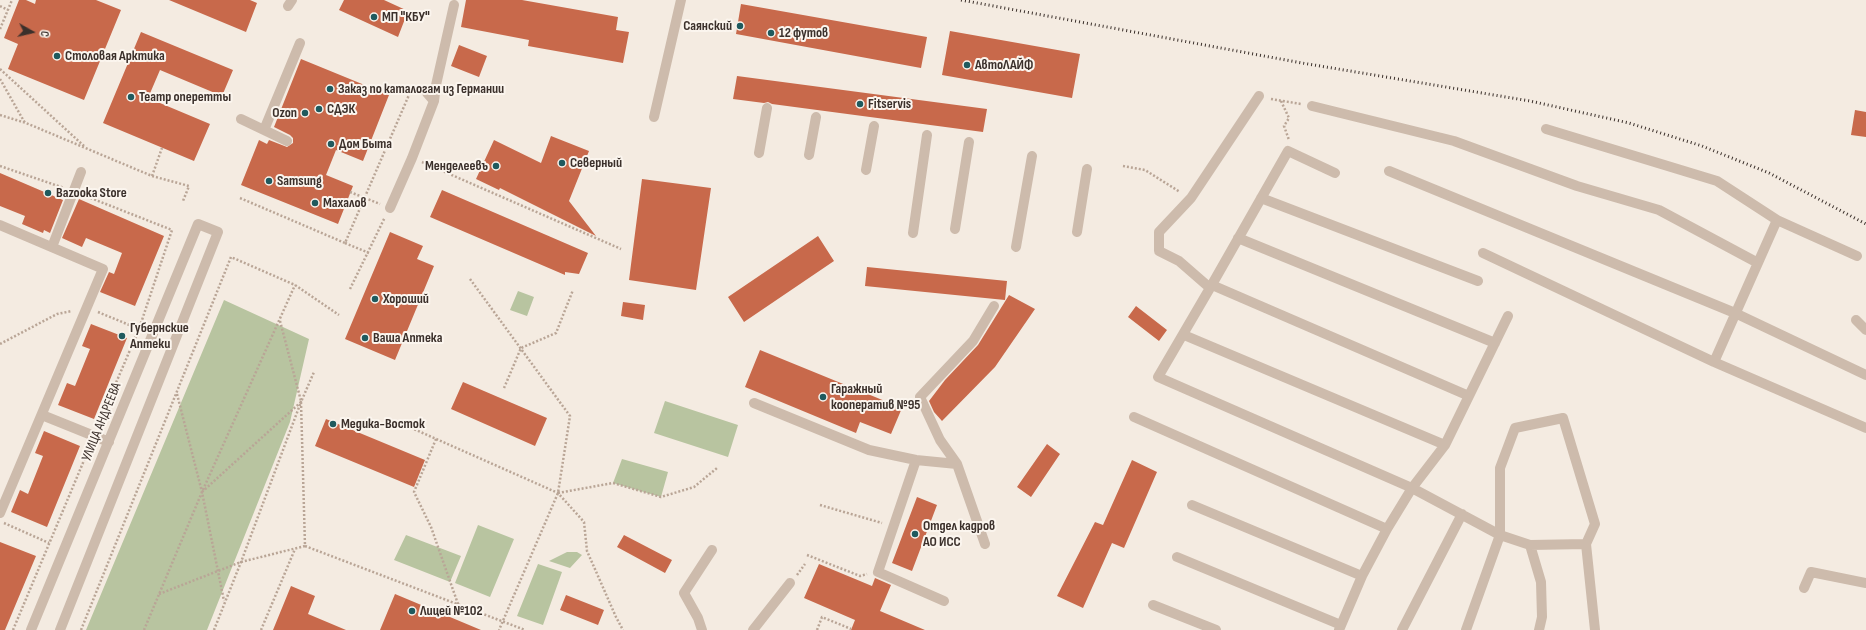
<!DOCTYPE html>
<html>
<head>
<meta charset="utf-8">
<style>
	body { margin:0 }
	#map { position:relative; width:1866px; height:630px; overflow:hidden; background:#f4ebe1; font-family:"Sofia Sans Condensed",sans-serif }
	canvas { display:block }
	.north { position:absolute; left:12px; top:12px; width:40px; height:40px; -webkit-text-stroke:3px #fbf5ee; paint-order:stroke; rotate:98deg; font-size:11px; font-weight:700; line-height:16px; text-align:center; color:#3b302b }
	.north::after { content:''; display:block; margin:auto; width:14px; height:18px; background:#3b302b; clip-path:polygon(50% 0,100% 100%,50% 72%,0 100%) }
</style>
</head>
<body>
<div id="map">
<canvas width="1866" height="630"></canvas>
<div class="north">С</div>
</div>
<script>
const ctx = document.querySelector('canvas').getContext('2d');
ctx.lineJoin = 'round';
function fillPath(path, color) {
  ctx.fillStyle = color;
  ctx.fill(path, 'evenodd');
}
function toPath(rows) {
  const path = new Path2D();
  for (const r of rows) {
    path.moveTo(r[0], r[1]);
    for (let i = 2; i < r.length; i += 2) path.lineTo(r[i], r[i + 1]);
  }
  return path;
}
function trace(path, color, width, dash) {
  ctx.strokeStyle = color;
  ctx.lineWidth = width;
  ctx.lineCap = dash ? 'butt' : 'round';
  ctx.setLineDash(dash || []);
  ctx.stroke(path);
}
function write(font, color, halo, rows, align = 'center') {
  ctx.font = font + ' "Sofia Sans Condensed",sans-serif';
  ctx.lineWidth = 4;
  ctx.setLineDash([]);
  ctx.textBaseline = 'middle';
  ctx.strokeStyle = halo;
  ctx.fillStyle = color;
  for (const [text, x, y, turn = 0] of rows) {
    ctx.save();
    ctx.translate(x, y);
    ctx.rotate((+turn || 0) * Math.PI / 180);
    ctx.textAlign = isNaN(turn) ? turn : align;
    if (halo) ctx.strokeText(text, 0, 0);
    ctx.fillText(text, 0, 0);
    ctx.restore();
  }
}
const green = toPath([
	[518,291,534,297,527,316,510,310],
	[224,300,309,339,290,422,207,630,86,630],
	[665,401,738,425,728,457,654,433],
	[622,459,668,472,661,497,613,483],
	[478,525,514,539,490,597,455,583],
	[406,535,461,556,450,582,394,560],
	[567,552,577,552,582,555,570,568,549,561],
	[538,564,562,572,543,625,517,616]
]);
const building = toPath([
	[19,0,26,0,35,4,36,0,96,0,121,10,84,100,8,69,18,44,4,38],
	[169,0,250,0,257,3,246,32],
	[344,0,384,0,408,11,398,37,339,10],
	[466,0,522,0,618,17,616,30,629,32,623,63,528,46,529,40,461,27],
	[741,4,927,37,921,68,736,34],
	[950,31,1080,54,1072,98,942,75],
	[141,32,233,70,222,96,160,70,148,98,210,124,194,161,103,123],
	[459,45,487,56,479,77,451,66],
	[301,59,389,95,363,161,336,150,326,175,353,186,338,224,241,185,259,140,267,144,269,140,287,147,293,143,293,138,290,135,274,127],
	[737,76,987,109,983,132,772,104,768,102,764,103,733,99],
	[1855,110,1866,112,1866,137,1851,135],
	[551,136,589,151,569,201,596,236,500,188,499,190,476,179,494,140,541,163],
	[0,173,63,200,50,233,44,230,43,233,22,224,25,216,0,206],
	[642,179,711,188,696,290,629,280],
	[442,190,588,253,579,274,565,272,565,275,430,217],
	[79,199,164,236,135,306,100,292,109,272,114,274,122,253,86,238,82,247,62,238],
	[390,232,423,246,417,259,434,266,395,360,345,339],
	[818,236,834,261,744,322,728,297],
	[867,267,1007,281,1005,300,865,286],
	[1009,295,1035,309,995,367,942,421,934,412,929,401,945,380,978,345],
	[623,302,645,305,643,320,621,316],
	[1136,306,1167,330,1159,341,1128,317],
	[91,324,127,338,94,419,58,405,67,383,75,386,90,349,82,346],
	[760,350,902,408,891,434,860,422,856,433,745,387],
	[463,382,547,418,535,446,451,409],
	[326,419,425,460,414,487,315,446],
	[44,431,80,446,47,527,11,512,20,490,28,494,43,456,35,453],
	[1047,444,1060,454,1031,497,1017,487],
	[1132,460,1157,472,1124,548,1112,543,1083,608,1057,596,1095,522,1103,525],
	[917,497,937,505,912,571,892,563],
	[624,535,672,560,665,573,617,547],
	[0,542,36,556,5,630,0,630],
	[819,564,872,586,875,578,891,585,880,611,925,630,851,630,855,620,804,598],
	[291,586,315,596,308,614,346,630,273,630],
	[395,594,481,630,380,630],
	[566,595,604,610,598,625,560,610]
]);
const path = toPath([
	[0,6,8,10],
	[0,29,12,0],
	[0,69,84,146],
	[0,79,25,123],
	[1271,99,1301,104],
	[1281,101,1289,118,1284,126,1289,140],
	[0,115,26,123,152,176,189,186,183,201],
	[422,162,621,249],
	[0,166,64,188],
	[1123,166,1145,170,1180,192],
	[152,176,162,148],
	[350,192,380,204],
	[83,195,172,230,139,329,98,425],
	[240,198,345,243,412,88],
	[345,243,369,253],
	[470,279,570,416,558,493,499,630],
	[350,289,385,217],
	[98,312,139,329],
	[280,321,301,401],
	[0,344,57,314,72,311],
	[504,388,521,348,556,333,573,290],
	[177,394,202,492,224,601],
	[407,426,558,493,584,522,587,551,616,617,623,630],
	[436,439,414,492,431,527,458,604],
	[202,492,301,402,241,562,214,630],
	[558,493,613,483,661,497,694,487,717,468],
	[820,505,882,523],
	[4,523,49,543],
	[305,546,525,630],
	[807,555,860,576,867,574],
	[797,575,805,564],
	[159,594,241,562,305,546,301,402,314,372],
	[13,630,90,446],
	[81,630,231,257,295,285,339,315],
	[144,630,202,492,295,285],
	[261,630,295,549],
	[817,630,822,617,851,629]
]);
const minor = toPath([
	[288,6,292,0],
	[1259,96,1191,198,1159,232,1159,251,1179,261,1210,288,1158,377,1412,488,1500,535,1530,545,1586,544,1595,630],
	[434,101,436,85,454,5],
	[1312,106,1454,141,1577,186,1659,210,1758,263],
	[654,117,681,0],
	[241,119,287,141],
	[1546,129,1717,181,1777,220],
	[264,130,300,43],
	[759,153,767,108],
	[809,155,816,117],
	[866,170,874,126],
	[1389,171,1735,313,1866,375],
	[1261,198,1478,281],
	[390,208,412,158,434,101,427,93],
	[0,225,103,269,0,513],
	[955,229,969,142],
	[1077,232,1087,169],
	[913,233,927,135],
	[1238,238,1495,343],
	[52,247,81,172],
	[1016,247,1032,156],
	[1483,253,1714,362,1866,428],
	[1212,285,1469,396],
	[1210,288,1288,151,1335,173],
	[1856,320,1866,330],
	[1184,335,1445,445],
	[1714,362,1777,220,1857,256],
	[754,403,869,450,916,460,957,464,985,544],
	[42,415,109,442],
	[1134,417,1387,529],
	[916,460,878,572,944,601],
	[957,464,940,440,920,397,973,341,994,306],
	[1192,505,1362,576],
	[1530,545,1541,582,1542,617,1539,630],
	[1177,557,1341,625],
	[1804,588,1811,572,1866,583],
	[1153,605,1216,630],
	[31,630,198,224,218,232,60,630],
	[702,630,698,618,684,593,712,550],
	[753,630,790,583],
	[1339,630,1362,576,1387,529,1412,488,1445,445,1508,316],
	[1402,630,1462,514],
	[1466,630,1500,535,1500,468,1515,428,1563,418,1595,524,1586,544]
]);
const rail = toPath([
	[961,0,1302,63,1530,101,1629,123,1702,146,1769,173,1866,224]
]);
const markers = [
	[374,17,4,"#1f5a5e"],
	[740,26,4,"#1f5a5e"],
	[771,33,4,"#1f5a5e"],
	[57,56,4,"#1f5a5e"],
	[967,65,4,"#1f5a5e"],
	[330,89,4,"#1f5a5e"],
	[131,97,4,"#1f5a5e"],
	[860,104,4,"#1f5a5e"],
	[319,109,4,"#1f5a5e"],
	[305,113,4,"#1f5a5e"],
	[331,144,4,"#1f5a5e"],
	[562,163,4,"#1f5a5e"],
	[496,166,4,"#1f5a5e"],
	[269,181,4,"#1f5a5e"],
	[48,193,4,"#1f5a5e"],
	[315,203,4,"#1f5a5e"],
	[375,299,4,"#1f5a5e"],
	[122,336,4,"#1f5a5e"],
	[365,338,4,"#1f5a5e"],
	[823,397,4,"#1f5a5e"],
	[333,424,4,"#1f5a5e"],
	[915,534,4,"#1f5a5e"],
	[412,611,4,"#1f5a5e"]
];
const poiNames = [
	["МП \"КБУ\"",382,17],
	["Саянский",732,26,"right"],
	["12 футов",779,33],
	["Столовая Арктика",65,56],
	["АвтоЛАЙФ",975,65],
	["Заказ по каталогам из Германии",338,89],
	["Театр оперетты",139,97],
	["Fitservis",868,104],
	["СДЭК",327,109],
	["Ozon",297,113,"right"],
	["Дом Быта",339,144],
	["Северный",570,163],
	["Менделеевъ",488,166,"right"],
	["Samsung",277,181],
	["Bazooka Store",56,193],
	["Махалов",323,203],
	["Хороший",383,299],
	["Губернские",130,328],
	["Аптеки",130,344],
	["Ваша Аптека",373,338],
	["Гаражный",831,389],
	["кооператив №95",831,405],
	["Медика-Восток",341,424],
	["Отдел кадров",923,526],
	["АО ИСС",923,542],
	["Лицей №102",420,611]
];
const streetNames = [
	["УЛИЦА АНДРЕЕВА",102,422,-68]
];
fillPath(green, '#b8c4a0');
fillPath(building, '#c8694b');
trace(path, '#b9a596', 2.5, [2, 2]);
trace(minor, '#cdbbac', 10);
trace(rail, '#3b302b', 3, [1, 3]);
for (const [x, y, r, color] of markers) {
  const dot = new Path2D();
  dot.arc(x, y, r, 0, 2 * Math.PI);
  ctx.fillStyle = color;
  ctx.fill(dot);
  trace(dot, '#fbf5ee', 1.5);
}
write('bold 14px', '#3b302b', '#fbf5ee', poiNames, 'left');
write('14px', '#3b302b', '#fbf5ee', streetNames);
</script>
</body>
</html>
